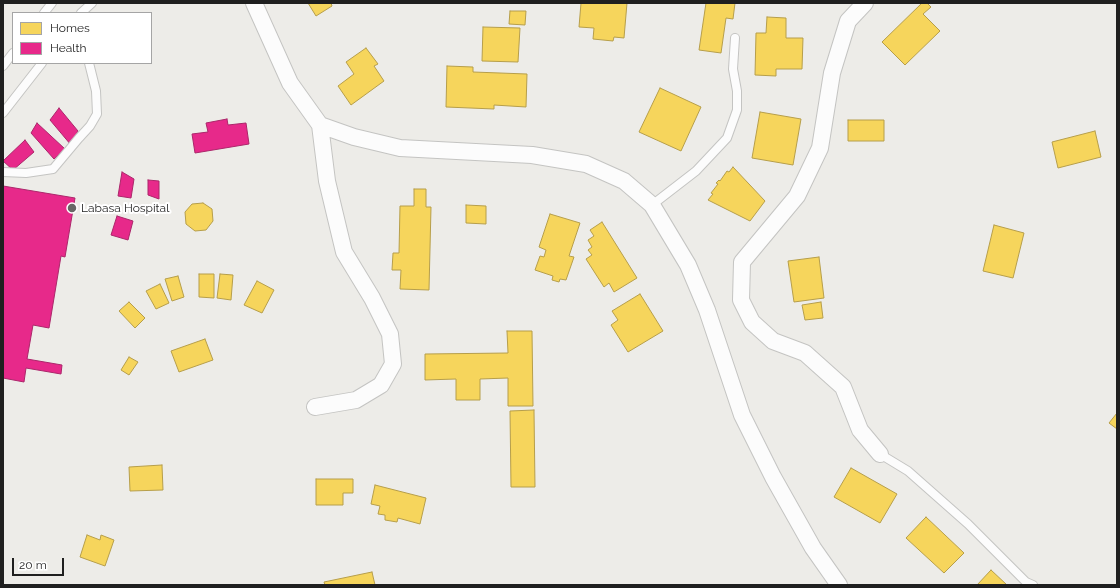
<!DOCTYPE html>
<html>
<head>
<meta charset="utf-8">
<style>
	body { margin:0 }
	#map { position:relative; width:1120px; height:588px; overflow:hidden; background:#edece8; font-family:Raleway,sans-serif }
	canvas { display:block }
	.frame { position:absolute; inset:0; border:4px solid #1f1f1f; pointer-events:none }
	.legend { position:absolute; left:12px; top:12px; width:140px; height:52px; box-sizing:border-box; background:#fff; border:1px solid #a5a5a5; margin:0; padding:5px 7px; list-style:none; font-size:12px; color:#1f1f1f }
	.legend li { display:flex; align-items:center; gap:8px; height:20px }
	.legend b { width:20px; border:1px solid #a5a5a5 }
	.scale { position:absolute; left:12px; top:558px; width:52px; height:18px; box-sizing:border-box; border:2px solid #1f1f1f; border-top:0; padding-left:5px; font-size:12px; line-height:14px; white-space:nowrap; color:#1f1f1f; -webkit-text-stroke:3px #fff; paint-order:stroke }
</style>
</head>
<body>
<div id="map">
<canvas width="1120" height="588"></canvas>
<div class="frame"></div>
<ul class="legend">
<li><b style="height:11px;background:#f6d55c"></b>Homes</li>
<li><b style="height:11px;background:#e7298a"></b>Health</li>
</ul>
<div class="scale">20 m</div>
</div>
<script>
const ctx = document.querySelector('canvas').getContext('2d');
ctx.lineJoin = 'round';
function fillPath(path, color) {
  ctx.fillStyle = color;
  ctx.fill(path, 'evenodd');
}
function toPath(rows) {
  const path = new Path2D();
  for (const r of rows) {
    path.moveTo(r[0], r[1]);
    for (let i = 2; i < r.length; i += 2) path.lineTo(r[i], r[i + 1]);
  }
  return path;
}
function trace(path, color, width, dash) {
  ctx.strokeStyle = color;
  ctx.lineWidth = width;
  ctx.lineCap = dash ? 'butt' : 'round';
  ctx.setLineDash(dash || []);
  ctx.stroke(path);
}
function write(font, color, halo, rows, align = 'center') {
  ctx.font = font + ' Raleway,sans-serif';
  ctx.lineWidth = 4;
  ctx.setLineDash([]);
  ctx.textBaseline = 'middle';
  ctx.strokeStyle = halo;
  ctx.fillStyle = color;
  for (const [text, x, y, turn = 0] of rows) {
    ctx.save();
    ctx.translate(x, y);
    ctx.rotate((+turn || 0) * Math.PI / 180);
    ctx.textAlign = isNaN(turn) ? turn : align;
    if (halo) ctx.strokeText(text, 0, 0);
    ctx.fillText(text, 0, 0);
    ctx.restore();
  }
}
const homes = toPath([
	[308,3,331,3,332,6,316,16,308,3],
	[581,3,627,3,624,38,614,37,613,41,593,39,594,28,579,27,581,3],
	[706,3,735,3,733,19,726,18,721,53,699,50,706,3],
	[922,3,927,3,931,7,923,14,940,31,905,65,882,42,922,3],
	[510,11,526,11,525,25,509,24,510,11],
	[767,17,786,18,786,38,803,38,802,69,776,69,776,76,755,75,756,33,766,33,767,17],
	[483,27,520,28,518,62,482,61,483,27],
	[366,48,378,64,374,66,384,81,351,105,338,86,354,74,346,62,366,48],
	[447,66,473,67,473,72,527,74,526,107,494,105,494,109,446,107,447,66],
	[660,88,701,107,681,151,639,132,660,88],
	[760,112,801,119,793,165,752,158,760,112],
	[848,120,884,120,884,141,848,141,848,120],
	[1095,131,1101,157,1058,168,1052,142,1095,131],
	[733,167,765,201,750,221,708,200,713,194,711,193,718,184,716,183,719,180,720,181,727,171,729,172,733,167],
	[414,189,426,189,426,207,431,207,429,290,400,289,401,270,392,270,393,253,399,253,400,206,414,206,414,189],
	[203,203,212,209,213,221,206,230,195,231,186,224,185,212,192,204,203,203],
	[466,205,486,206,486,224,466,223,466,205],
	[550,214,580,223,569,256,574,257,566,280,560,279,559,282,552,280,553,276,535,270,540,256,544,257,546,250,539,247,550,214],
	[602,222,637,278,614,292,609,283,604,287,586,259,592,255,588,250,592,247,588,240,594,236,590,230,602,222],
	[994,225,1024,233,1013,278,983,271,994,225],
	[819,257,824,298,794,302,788,261,819,257],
	[199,274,214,274,214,298,199,297,199,274],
	[220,274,233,275,231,300,217,298,220,274],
	[178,276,184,297,172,301,165,279,178,276],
	[257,281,274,290,262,313,244,305,257,281],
	[160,284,169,303,156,309,146,291,160,284],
	[640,294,663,331,628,352,611,325,618,320,612,311,640,294],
	[129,302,145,318,135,328,119,311,129,302],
	[821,302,823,318,805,320,802,305,821,302],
	[507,331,532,331,533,406,508,406,508,378,480,379,480,400,456,400,456,379,425,380,425,354,508,353,507,331],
	[205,339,213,360,179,372,171,351,205,339],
	[129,357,138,362,129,375,121,370,129,357],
	[534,410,535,487,511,487,510,411,534,410],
	[1117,413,1117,429,1109,423,1117,413],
	[162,465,163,490,130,491,129,467,162,465],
	[851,468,897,494,880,523,834,497,851,468],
	[316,479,353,479,353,493,343,493,343,505,316,505,316,479],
	[375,485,426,498,420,524,398,518,397,522,385,520,385,515,378,514,380,506,371,504,375,485],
	[926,517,964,553,944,573,906,538,926,517],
	[87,535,100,540,101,535,114,540,105,566,80,557,87,535],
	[991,570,1007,585,977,585,991,570],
	[372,572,375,585,325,585,324,582,372,572]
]);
const health = toPath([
	[59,108,78,131,71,145,50,120,59,108],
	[227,119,228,125,246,123,249,144,195,153,192,134,208,132,206,123,227,119],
	[37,123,65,149,54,159,31,133,37,123],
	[25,140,34,152,13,170,3,161,25,140],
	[122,172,134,179,131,198,118,196,122,172],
	[148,180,159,181,159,199,148,195,148,180],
	[3,186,75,198,65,257,61,256,49,328,33,325,27,359,62,365,61,374,26,368,24,382,3,378,3,186],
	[117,216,133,221,128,240,111,235,117,216]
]);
const lane = toPath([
	[44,13,52,3],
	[81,13,92,3],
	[3,66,13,53],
	[3,113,42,63],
	[3,172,26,173,53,169,79,138,90,126,97,114,96,91,89,63],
	[652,205,696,171,727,138,737,110,737,91,733,69,735,38],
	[880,454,908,471,968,524,1026,582,1033,585]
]);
const street = toPath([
	[254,3,290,83,320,125,354,137,400,148,532,155,586,164,624,181,652,205,688,265,707,310,742,415,773,477,813,548,839,585],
	[865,3,848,21,832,73,820,148,797,196,742,262,741,300,752,322,773,341,805,353,843,387,860,430,880,454],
	[315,407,356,400,381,385,393,364,390,334,372,298,344,252,327,181,320,125]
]);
const markers = [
	[72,208,5,"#676765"]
];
const poiNames = [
	["Labasa Hospital",81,208]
];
fillPath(homes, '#f6d55c');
trace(homes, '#b69e4a', 1);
fillPath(health, '#e7298a');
trace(health, '#ab266a', 1);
trace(lane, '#c4c4c2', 10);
trace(street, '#c4c4c2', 18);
trace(lane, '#fcfcfc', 8);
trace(street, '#fcfcfc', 16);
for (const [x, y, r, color] of markers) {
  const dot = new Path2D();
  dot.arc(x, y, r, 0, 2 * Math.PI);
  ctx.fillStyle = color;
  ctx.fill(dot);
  trace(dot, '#fff', 1.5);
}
write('12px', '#1f1f1f', '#fff', poiNames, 'left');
</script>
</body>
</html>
